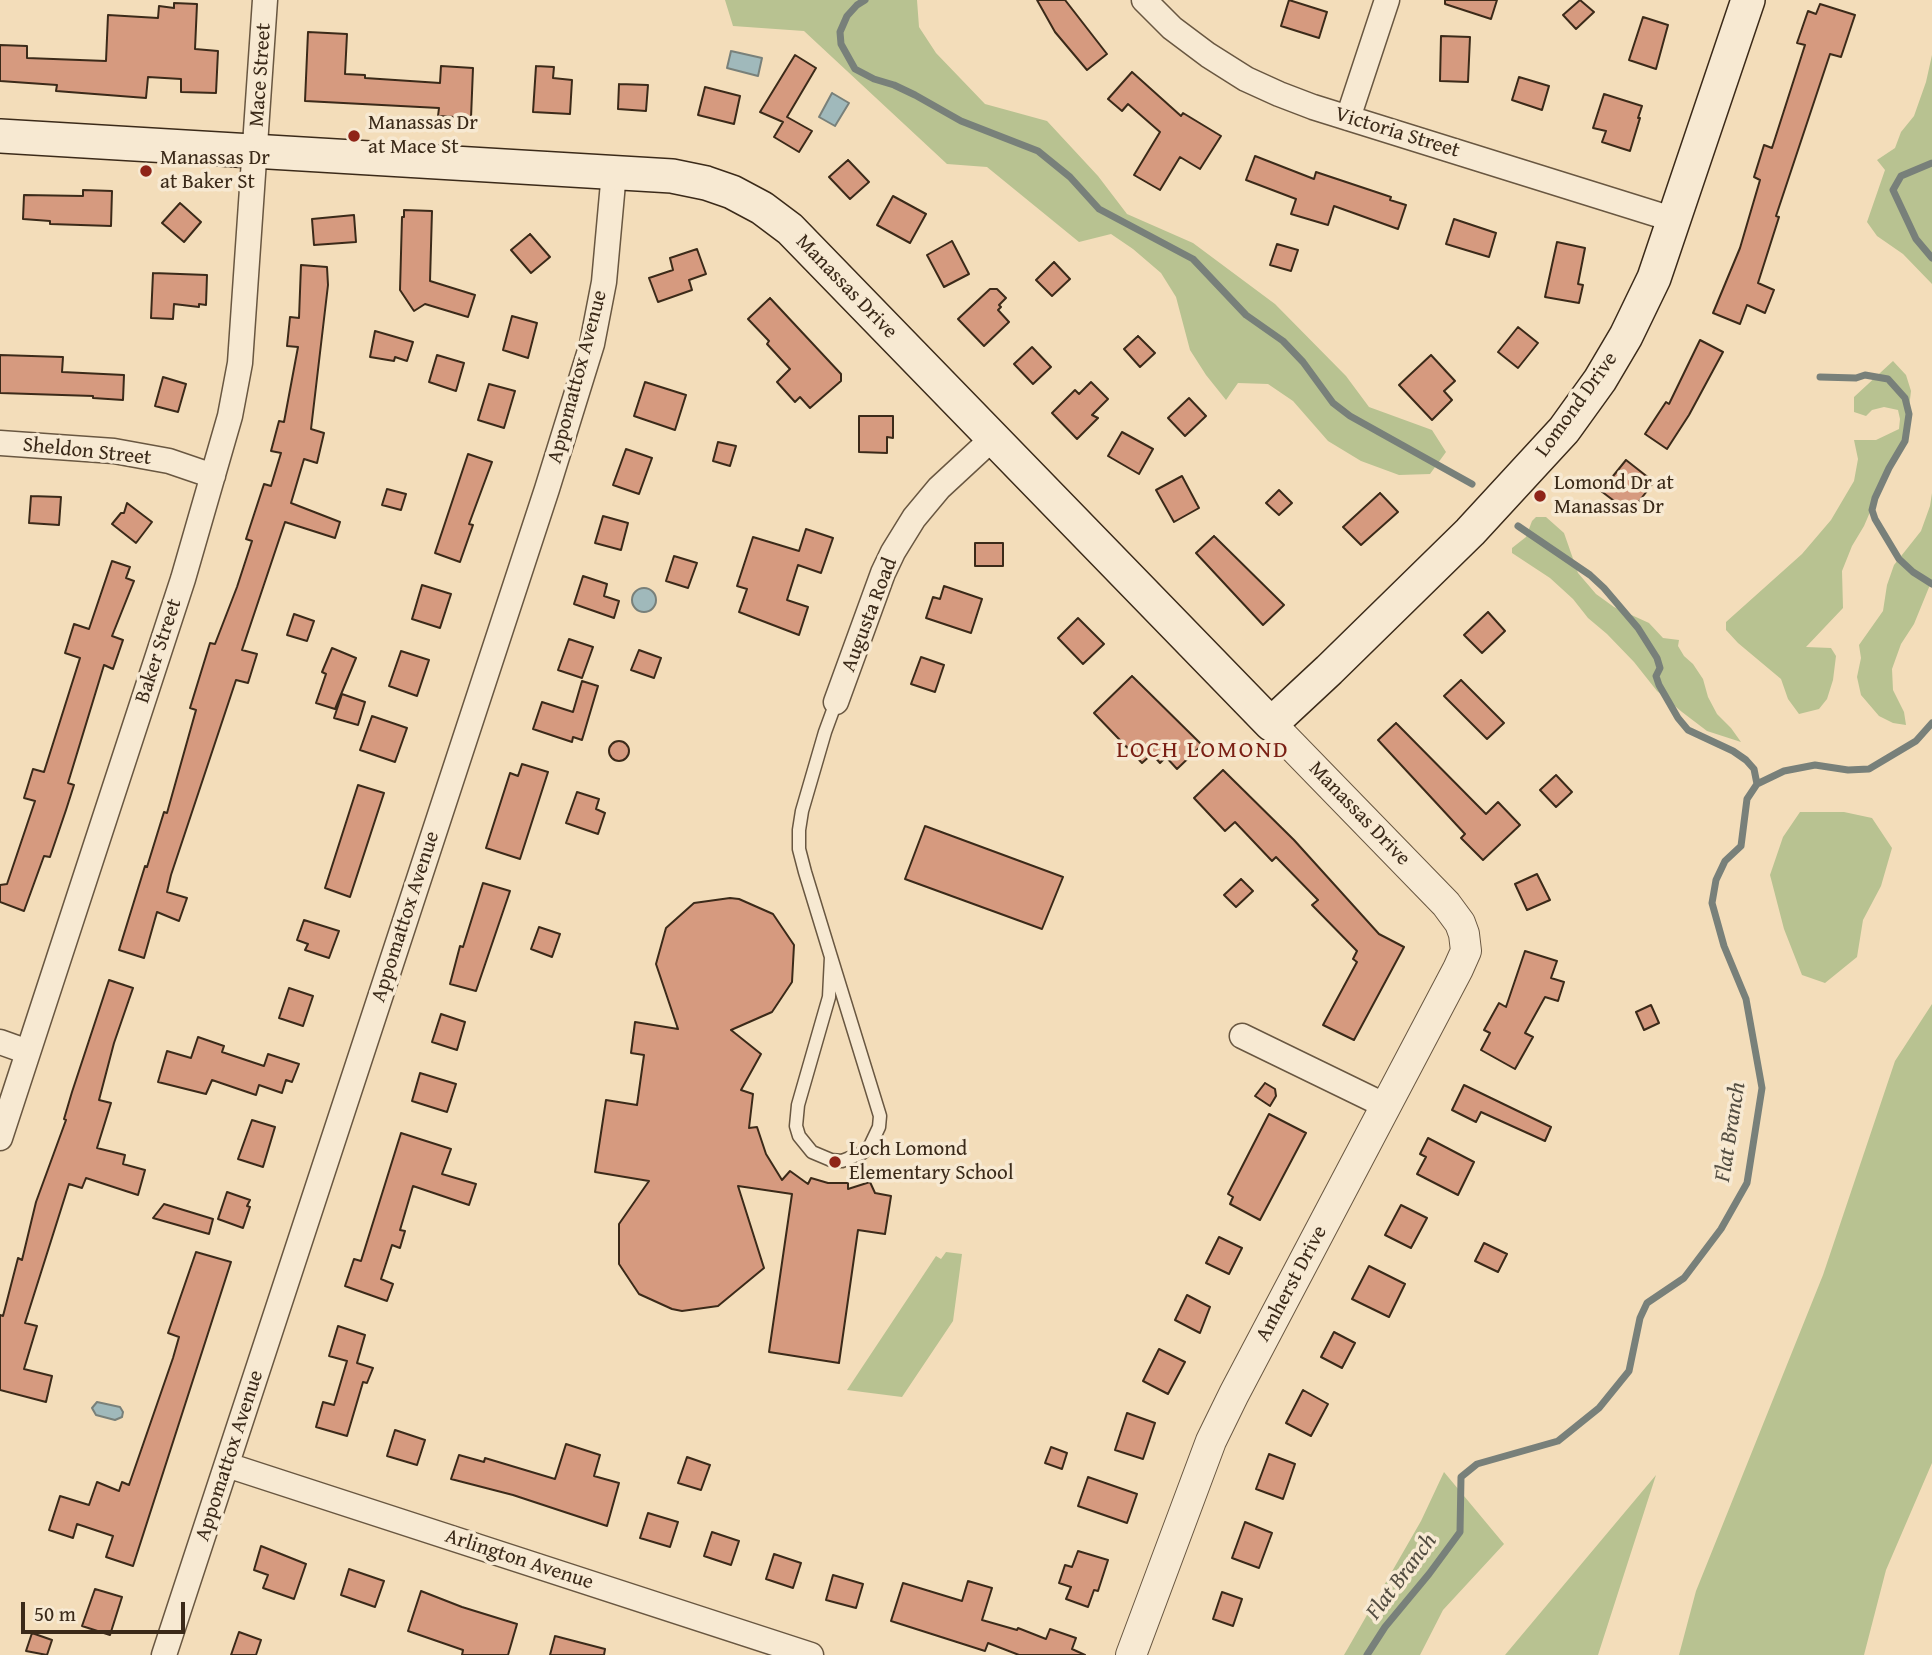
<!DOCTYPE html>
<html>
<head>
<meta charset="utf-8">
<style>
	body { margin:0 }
	#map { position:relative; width:1932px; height:1655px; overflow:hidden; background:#f3ddba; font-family:"Gentium Book Plus",serif }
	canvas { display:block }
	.scale { position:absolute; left:21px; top:1602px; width:164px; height:32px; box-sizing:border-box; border:4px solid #3b2a19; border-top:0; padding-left:9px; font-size:21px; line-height:24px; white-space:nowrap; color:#3b2a19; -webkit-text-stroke:5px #f7e9d2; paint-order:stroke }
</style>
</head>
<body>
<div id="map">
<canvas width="1932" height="1655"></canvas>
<div class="scale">50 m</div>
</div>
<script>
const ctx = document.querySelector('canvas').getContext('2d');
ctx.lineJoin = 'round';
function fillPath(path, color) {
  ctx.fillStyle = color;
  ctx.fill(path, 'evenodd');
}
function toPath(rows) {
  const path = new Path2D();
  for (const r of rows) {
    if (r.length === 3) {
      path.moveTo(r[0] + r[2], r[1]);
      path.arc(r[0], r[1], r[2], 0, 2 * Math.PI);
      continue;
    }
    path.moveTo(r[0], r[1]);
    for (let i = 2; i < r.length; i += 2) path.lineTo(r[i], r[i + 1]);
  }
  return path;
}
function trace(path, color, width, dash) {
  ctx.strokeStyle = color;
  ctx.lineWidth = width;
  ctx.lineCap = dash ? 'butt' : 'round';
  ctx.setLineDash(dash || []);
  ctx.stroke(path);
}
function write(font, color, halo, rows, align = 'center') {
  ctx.font = font + ' "Gentium Book Plus",serif';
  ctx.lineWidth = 7;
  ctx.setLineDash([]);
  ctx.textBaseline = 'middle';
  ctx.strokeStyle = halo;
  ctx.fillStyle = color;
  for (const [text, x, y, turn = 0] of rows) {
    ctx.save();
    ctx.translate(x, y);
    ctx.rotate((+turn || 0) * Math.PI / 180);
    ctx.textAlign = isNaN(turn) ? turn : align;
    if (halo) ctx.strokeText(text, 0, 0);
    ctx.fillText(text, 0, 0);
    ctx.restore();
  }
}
const green = toPath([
	[725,0,917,0,919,27,936,53,985,104,1047,121,1098,176,1127,214,1193,243,1275,304,1346,376,1369,407,1432,430,1446,452,1430,474,1399,475,1361,461,1328,441,1293,401,1268,384,1238,383,1226,400,1206,375,1190,350,1176,297,1161,273,1133,249,1111,234,1079,242,987,167,947,164,804,31,733,26],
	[1932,55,1932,284,1903,254,1877,236,1867,222,1885,170,1877,160,1895,148,1901,132,1914,116,1926,82],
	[1893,361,1906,375,1911,391,1905,441,1889,468,1864,526,1852,546,1842,571,1843,608,1806,647,1831,648,1836,656,1833,680,1827,699,1819,709,1799,714,1788,699,1781,679,1738,643,1726,630,1726,622,1802,554,1831,520,1854,481,1858,459,1854,440,1876,440,1899,429,1900,419,1898,410,1884,407,1872,410,1866,416,1854,412,1854,397],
	[1932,493,1932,580,1914,624,1901,644,1892,669,1893,690,1904,712,1906,725,1893,723,1879,716,1861,695,1857,677,1861,658,1859,645,1883,611,1887,585,1894,565,1921,531,1930,506],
	[1536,517,1546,517,1564,533,1578,573,1596,594,1614,607,1649,623,1663,638,1679,640,1678,646,1684,656,1693,664,1703,679,1708,697,1717,714,1731,728,1741,742,1707,731,1682,712,1657,691,1634,662,1607,634,1588,618,1573,599,1550,578,1512,553,1512,548,1526,537,1532,521],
	[1800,812,1844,812,1872,818,1892,848,1881,886,1863,920,1857,957,1825,983,1802,975,1784,929,1770,875,1783,837],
	[1932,1004,1932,1463,1886,1570,1864,1655,1679,1655,1696,1591,1823,1275,1895,1061],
	[946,1252,962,1254,953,1321,902,1397,847,1390,936,1256,941,1259],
	[1444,1472,1504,1544,1443,1610,1420,1655,1344,1655,1421,1521],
	[1656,1475,1598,1655,1505,1655]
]);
const water = toPath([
	[731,51,762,58,758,76,727,68,731,51],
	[832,93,849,103,835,126,819,117,832,93],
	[644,600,12],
	[97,1402,120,1407,123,1412,122,1417,115,1420,96,1415,92,1408,97,1402]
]);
const stream = toPath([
	[865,0,857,5,847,16,840,32,841,44,855,69,874,79,894,85,915,95,961,121,1038,151,1070,177,1099,209,1193,259,1246,315,1283,341,1303,362,1333,403,1350,416,1472,484],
	[1932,163,1901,176,1893,190,1916,239,1932,258],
	[1820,377,1856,378,1865,375,1888,379,1905,398,1909,414,1905,441,1889,468,1875,498,1872,510,1875,519,1899,559,1913,572,1932,584],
	[1518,526,1590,575,1604,588,1638,628,1657,658,1660,668,1656,676,1659,685,1678,718,1688,730,1733,751,1746,760,1754,769,1757,784],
	[1367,1655,1385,1627,1429,1574,1460,1532,1461,1477,1477,1464,1558,1441,1599,1408,1629,1371,1640,1318,1647,1303,1684,1278,1721,1229,1747,1183,1762,1088,1746,999,1724,946,1712,903,1716,880,1725,861,1741,846,1747,799,1757,784,1784,771,1815,765,1848,770,1869,769,1916,741,1932,723]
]);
const building = toPath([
	[1037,0,1065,0,1107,54,1087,70,1055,32,1037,0],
	[1289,0,1327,12,1319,38,1281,26,1289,0],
	[1445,0,1497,0,1491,19,1445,4,1445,0],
	[1580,0,1594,12,1576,29,1563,15,1580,0],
	[174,3,197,4,195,49,218,51,216,93,181,92,181,79,148,77,146,98,56,91,57,85,0,81,0,45,27,46,27,58,106,61,108,15,158,18,159,6,174,8,174,3],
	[1820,4,1855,15,1841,57,1830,54,1776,216,1779,217,1758,283,1774,290,1765,313,1747,305,1740,324,1713,313,1740,248,1760,180,1754,177,1764,145,1772,148,1805,45,1797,43,1808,11,1816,14,1820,4],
	[1643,17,1668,25,1656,69,1629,60,1643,17],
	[308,32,347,34,345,74,365,75,365,78,440,83,441,66,473,68,471,118,438,116,439,108,305,101,308,32],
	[1441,36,1470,37,1468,82,1440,81,1441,36],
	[795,55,816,68,787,117,812,131,799,152,774,137,783,122,760,112,795,55],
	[536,66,554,67,553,78,572,80,570,114,533,112,536,66],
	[1132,72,1181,116,1183,113,1221,136,1200,169,1180,157,1160,190,1134,175,1160,132,1128,104,1122,111,1108,99,1132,72],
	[1519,77,1549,86,1542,110,1512,100,1519,77],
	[619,84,648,85,646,111,618,109,619,84],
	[705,87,740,96,734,124,698,115,705,87],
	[1604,94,1642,106,1638,118,1640,118,1630,151,1602,142,1606,131,1593,128,1604,94],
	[1255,156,1314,179,1316,172,1391,197,1390,200,1406,205,1398,229,1334,206,1328,225,1291,214,1296,199,1246,180,1255,156],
	[848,160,869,182,850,199,829,177,848,160],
	[83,190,112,191,111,226,50,224,50,221,23,219,24,195,83,196,83,190],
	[893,196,926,214,910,243,877,225,893,196],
	[180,203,201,222,184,242,162,223,180,203],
	[404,210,432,211,430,281,475,295,468,317,425,304,414,311,400,290,402,217,404,217,404,210],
	[354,215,356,242,314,245,312,219,354,215],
	[1454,219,1496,233,1489,257,1446,244,1454,219],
	[530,234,550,257,531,273,511,250,530,234],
	[952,241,969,274,944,287,927,255,952,241],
	[1557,242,1585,248,1578,284,1583,285,1579,303,1545,297,1557,242],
	[1277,244,1298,250,1291,271,1270,265,1277,244],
	[697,249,706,274,689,280,692,290,658,302,649,278,673,270,670,258,697,249],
	[1054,262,1070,279,1052,296,1036,280,1054,262],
	[301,265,327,267,328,285,311,429,324,433,317,463,304,459,291,503,340,522,335,538,285,522,242,650,257,654,248,683,236,680,171,875,167,892,187,898,179,921,157,912,144,958,119,950,145,866,147,867,164,812,167,813,196,710,190,708,210,643,215,644,237,587,252,541,246,539,264,484,271,486,281,453,271,451,279,421,284,422,298,347,287,346,290,317,299,318,301,265],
	[153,273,207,275,206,305,199,304,199,307,174,304,173,319,151,318,153,273],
	[990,289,997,289,1006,298,999,305,1001,307,998,310,1009,322,984,346,958,319,990,289],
	[770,298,841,374,841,381,810,408,800,397,795,402,777,382,790,369,767,344,769,341,748,319,770,298],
	[512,316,537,323,528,358,503,350,512,316],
	[1518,327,1538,343,1518,368,1498,352,1518,327],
	[375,331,413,342,407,361,395,357,394,361,370,357,375,331],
	[1138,336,1155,353,1140,367,1124,349,1138,336],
	[1700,340,1723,352,1689,415,1667,449,1645,434,1666,402,1669,404,1700,340],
	[1032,347,1051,367,1033,384,1014,364,1032,347],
	[0,355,63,357,62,372,124,375,123,400,93,398,93,396,0,393,0,355],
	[437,355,464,363,456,391,429,382,437,355],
	[1431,355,1455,381,1444,391,1452,400,1432,420,1399,385,1431,355],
	[163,377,186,384,178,412,155,406,163,377],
	[645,382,686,395,675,430,634,416,645,382],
	[1091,382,1108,399,1092,415,1098,418,1077,439,1052,413,1075,390,1079,394,1091,382],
	[489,384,515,391,504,428,478,420,489,384],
	[1189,398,1206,416,1185,436,1168,418,1189,398],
	[859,416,893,416,893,438,887,437,887,453,859,452,859,416],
	[1122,432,1153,449,1139,474,1108,456,1122,432],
	[718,442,736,446,730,466,713,461,718,442],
	[626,449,652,458,639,494,613,485,626,449],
	[468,454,492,462,469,524,473,525,460,562,435,553,468,454],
	[1626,460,1654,482,1630,513,1601,491,1626,460],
	[1182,476,1199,508,1174,522,1156,490,1182,476],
	[387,489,406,494,401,510,382,505,387,489],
	[1279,490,1292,503,1279,515,1266,503,1279,490],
	[1380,493,1398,512,1361,545,1343,527,1380,493],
	[31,496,61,497,59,525,29,523,31,496],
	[127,503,152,522,136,543,112,524,121,513,124,513,127,503],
	[603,516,628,523,621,550,595,543,603,516],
	[806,529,833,538,821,573,798,565,787,600,808,607,799,635,739,612,747,589,737,586,753,537,799,551,806,529],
	[1214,536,1284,605,1263,625,1196,553,1214,536],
	[975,543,1003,543,1003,566,975,566,975,543],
	[674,556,697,563,688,588,666,581,674,556],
	[112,561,130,567,126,578,134,581,112,636,123,640,113,669,104,665,68,783,74,785,66,810,50,857,44,856,24,911,0,902,0,885,7,884,35,801,24,798,33,769,44,772,80,658,65,653,74,624,89,629,112,561],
	[583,576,607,584,604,596,619,601,614,618,574,604,583,576],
	[422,585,451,594,440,628,412,619,422,585],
	[944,586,982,599,971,633,926,618,933,597,940,599,944,586],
	[1488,612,1505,631,1482,653,1464,635,1488,612],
	[294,614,314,621,307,641,287,635,294,614],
	[1078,618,1104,644,1083,664,1058,638,1078,618],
	[569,639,593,647,582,678,558,670,569,639],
	[332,648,356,658,335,709,316,703,326,674,322,672,332,648],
	[639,650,661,658,654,678,631,670,639,650],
	[401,651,429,660,417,696,389,686,401,651],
	[921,657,944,665,935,692,911,684,921,657],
	[1132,676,1202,745,1177,769,1166,757,1160,763,1152,754,1142,763,1094,713,1132,676],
	[1461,680,1504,723,1487,739,1444,696,1461,680],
	[582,681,598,686,582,740,573,737,572,742,533,729,542,702,573,712,582,681],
	[342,694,365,702,358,725,334,718,342,694],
	[372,716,407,728,395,762,360,750,372,716],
	[1396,723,1486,814,1498,802,1520,825,1483,860,1461,838,1465,834,1378,740,1396,723],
	[619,751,10],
	[522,764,548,772,520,859,486,848,510,773,518,776,522,764],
	[1223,770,1294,840,1379,934,1404,947,1354,1040,1323,1025,1357,962,1353,959,1357,951,1312,905,1318,900,1276,857,1272,861,1235,822,1225,831,1194,798,1223,770],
	[1556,775,1572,792,1556,807,1540,790,1556,775],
	[358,785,384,793,350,897,325,888,358,785],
	[577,792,599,799,596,809,605,813,598,834,566,823,577,792],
	[925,826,1063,877,1042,929,905,879,925,826],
	[1537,874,1550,900,1527,910,1515,884,1537,874],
	[1241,879,1253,891,1236,907,1224,895,1241,879],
	[483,883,510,891,476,991,450,984,460,946,463,947,483,883],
	[730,898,739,899,773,914,794,945,792,982,772,1012,731,1030,761,1054,741,1090,753,1094,749,1128,757,1127,766,1154,782,1180,790,1171,808,1184,811,1178,828,1183,848,1183,848,1189,870,1182,875,1193,891,1196,885,1234,858,1230,839,1363,769,1352,792,1194,738,1186,764,1268,718,1306,682,1311,672,1309,639,1294,619,1264,619,1224,649,1181,595,1172,606,1100,637,1105,644,1055,631,1053,635,1022,678,1029,656,964,666,928,694,903,730,898],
	[304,920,339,931,329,958,305,950,308,944,297,940,304,920],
	[539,927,560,934,552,957,531,949,539,927],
	[1525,951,1557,961,1551,978,1564,982,1558,1001,1545,997,1525,1033,1533,1037,1515,1069,1481,1050,1490,1033,1484,1030,1499,1003,1506,1007,1525,951],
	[109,980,133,988,114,1043,99,1100,111,1103,97,1148,125,1155,123,1164,145,1170,138,1195,86,1178,82,1188,69,1184,25,1323,37,1326,24,1369,52,1376,46,1402,0,1390,0,1315,3,1316,18,1258,22,1260,36,1202,66,1120,64,1119,72,1092,109,980],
	[289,988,313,996,303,1026,279,1018,289,988],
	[1651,1005,1659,1023,1644,1030,1636,1012,1651,1005],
	[441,1014,465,1022,457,1050,432,1042,441,1014],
	[198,1037,224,1046,222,1052,264,1066,268,1054,299,1064,292,1082,286,1080,282,1093,259,1085,256,1095,212,1080,206,1094,158,1082,167,1051,191,1058,198,1037],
	[420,1073,456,1084,447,1112,412,1101,420,1073],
	[1265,1083,1275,1089,1276,1096,1270,1106,1255,1096,1265,1083],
	[1464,1085,1551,1127,1545,1141,1481,1112,1476,1122,1452,1110,1464,1085],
	[1269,1114,1306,1133,1260,1220,1230,1204,1233,1197,1228,1194,1269,1114],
	[252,1120,275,1127,263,1167,238,1159,252,1120],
	[401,1133,451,1149,442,1174,476,1184,469,1205,413,1186,400,1230,405,1231,400,1248,392,1245,381,1279,393,1284,387,1301,345,1286,354,1259,361,1261,401,1133],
	[1428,1138,1474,1162,1458,1195,1417,1174,1426,1157,1420,1154,1428,1138],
	[227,1192,250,1200,247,1206,250,1207,243,1228,218,1219,227,1192],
	[164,1204,213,1219,209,1234,153,1218,164,1204],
	[1401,1205,1427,1218,1411,1248,1385,1235,1401,1205],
	[1219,1237,1242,1248,1229,1274,1206,1263,1219,1237],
	[1484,1243,1507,1254,1498,1272,1475,1261,1484,1243],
	[196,1252,231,1262,133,1566,106,1557,113,1536,77,1524,73,1538,49,1530,60,1496,89,1505,97,1482,119,1491,122,1482,129,1485,173,1358,179,1337,168,1333,196,1252],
	[1369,1266,1405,1284,1389,1317,1352,1299,1369,1266],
	[1187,1295,1210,1307,1200,1333,1175,1320,1187,1295],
	[338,1326,365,1335,357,1363,373,1368,367,1383,363,1382,347,1436,316,1427,323,1402,334,1405,347,1361,329,1356,338,1326],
	[1334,1332,1355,1343,1342,1368,1321,1357,1334,1332],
	[1159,1349,1185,1362,1168,1394,1143,1381,1159,1349],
	[1303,1390,1328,1404,1311,1436,1286,1423,1303,1390],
	[1127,1413,1155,1423,1143,1459,1115,1450,1127,1413],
	[395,1430,425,1440,417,1465,387,1456,395,1430],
	[566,1444,600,1455,594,1476,619,1483,607,1526,513,1495,451,1479,459,1455,484,1462,485,1458,555,1479,566,1444],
	[1051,1447,1067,1453,1062,1469,1045,1463,1051,1447],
	[1269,1454,1295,1464,1283,1499,1256,1489,1269,1454],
	[687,1457,710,1465,701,1490,678,1483,687,1457],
	[1088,1477,1137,1494,1127,1523,1078,1506,1088,1477],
	[648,1513,678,1522,670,1547,640,1538,648,1513],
	[1245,1522,1272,1533,1259,1568,1232,1558,1245,1522],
	[712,1532,739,1541,731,1565,704,1556,712,1532],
	[261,1546,306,1564,294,1599,263,1588,268,1575,254,1570,261,1546],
	[1078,1551,1108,1560,1098,1591,1094,1590,1088,1607,1066,1599,1071,1587,1059,1583,1065,1565,1072,1567,1078,1551],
	[774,1554,801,1563,793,1588,766,1579,774,1554],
	[349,1569,384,1581,375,1607,341,1595,349,1569],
	[833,1575,863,1584,856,1608,826,1600,833,1575],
	[968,1581,992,1588,982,1620,1017,1630,1018,1628,1046,1639,1050,1629,1076,1638,1072,1649,1085,1655,1019,1655,988,1643,985,1651,891,1621,903,1583,962,1601,968,1581],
	[95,1589,122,1597,110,1635,82,1626,95,1589],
	[421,1591,462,1607,517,1624,508,1655,462,1655,463,1650,408,1631,421,1591],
	[1222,1592,1242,1599,1233,1626,1213,1619,1222,1592],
	[239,1632,261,1640,256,1655,231,1655,239,1632],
	[32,1633,52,1640,47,1655,26,1651,32,1633],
	[555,1636,605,1649,604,1655,550,1655,555,1636]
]);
const service = toPath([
	[831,957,829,997,798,1105,796,1126,799,1136,812,1152,831,1160,842,1161,862,1153,870,1146,879,1127,880,1116,831,957,805,872,799,849,799,830,802,811,825,732,836,702]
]);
const minor = toPath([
	[1144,0,1172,28,1208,55,1246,79,1279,94,1313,107,1675,220],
	[1348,118,1387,0],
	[0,443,114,451,169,461,213,476],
	[836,702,883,573,893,552,914,518,939,488,993,438],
	[1242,1036,1386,1106],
	[0,1042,28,1052],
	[0,1138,183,579,230,416,240,363,265,0],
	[227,1465,811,1655],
	[164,1655,547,489,592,344,604,282,614,172]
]);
const tertiary = toPath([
	[1131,1655,1211,1441,1234,1394,1458,969,1466,951,1464,934,1460,923,1446,904,1271,724]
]);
const secondary = toPath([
	[0,136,672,176,706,183,732,192,762,208,790,229,1271,724,1329,670,1470,532,1564,430,1600,380,1626,336,1654,278,1748,0]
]);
const markers = [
	[354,136,7,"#8f2418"],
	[146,171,7,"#8f2418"],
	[1540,496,7,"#8f2418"],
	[835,1162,7,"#8f2418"]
];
const streetNames = [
	["Mace Street",261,75,-86],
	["Victoria Street",1397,133,17],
	["Manassas Drive",846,287,46],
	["Appomattox Avenue",578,377,-75],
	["Lomond Drive",1577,405,-54],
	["Sheldon Street",87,452,6],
	["Augusta Road",870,615,-69],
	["Baker Street",159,651,-72],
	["Manassas Drive",1359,814,46],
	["Appomattox Avenue",406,917,-72],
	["Amherst Drive",1292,1284,-62],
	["Appomattox Avenue",230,1456,-72],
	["Arlington Avenue",519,1560,18]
];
const poiNames = [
	["Manassas Dr",368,124],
	["at Mace St",368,148],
	["Manassas Dr",160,159],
	["at Baker St",160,183],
	["Lomond Dr at",1554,484],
	["Manassas Dr",1554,508],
	["Loch Lomond",849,1150],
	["Elementary School",849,1174]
];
const waterNames = [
	["Flat Branch",1731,1132,-81],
	["Flat Branch",1402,1577,-53]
];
const quarterNames = [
	["LOCH LOMOND",1203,751]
];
fillPath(green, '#b8c291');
fillPath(water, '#a0b9bb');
trace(water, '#78807a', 2);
trace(stream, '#78807a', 7);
fillPath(building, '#d69a7f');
trace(building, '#3b2a19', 2);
trace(service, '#695741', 15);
trace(minor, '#695741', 27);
trace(tertiary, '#695741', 32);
trace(secondary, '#3b2a19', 36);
trace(service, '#f7e9d2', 12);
trace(minor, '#f7e9d2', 24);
trace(tertiary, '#f7e9d2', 30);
trace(secondary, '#f7e9d2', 33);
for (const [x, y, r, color] of markers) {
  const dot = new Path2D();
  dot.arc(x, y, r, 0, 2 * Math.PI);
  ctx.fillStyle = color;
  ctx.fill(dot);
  trace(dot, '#f7e9d2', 2.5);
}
write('21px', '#3b2a19', '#f7e9d2', streetNames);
write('21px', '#3b2a19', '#f7e9d2', poiNames, 'left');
write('italic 23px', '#544e42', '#f7e9d2', waterNames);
ctx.letterSpacing = '2px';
write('24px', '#7a1f14', '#f7e9d2', quarterNames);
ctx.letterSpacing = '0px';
</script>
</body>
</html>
